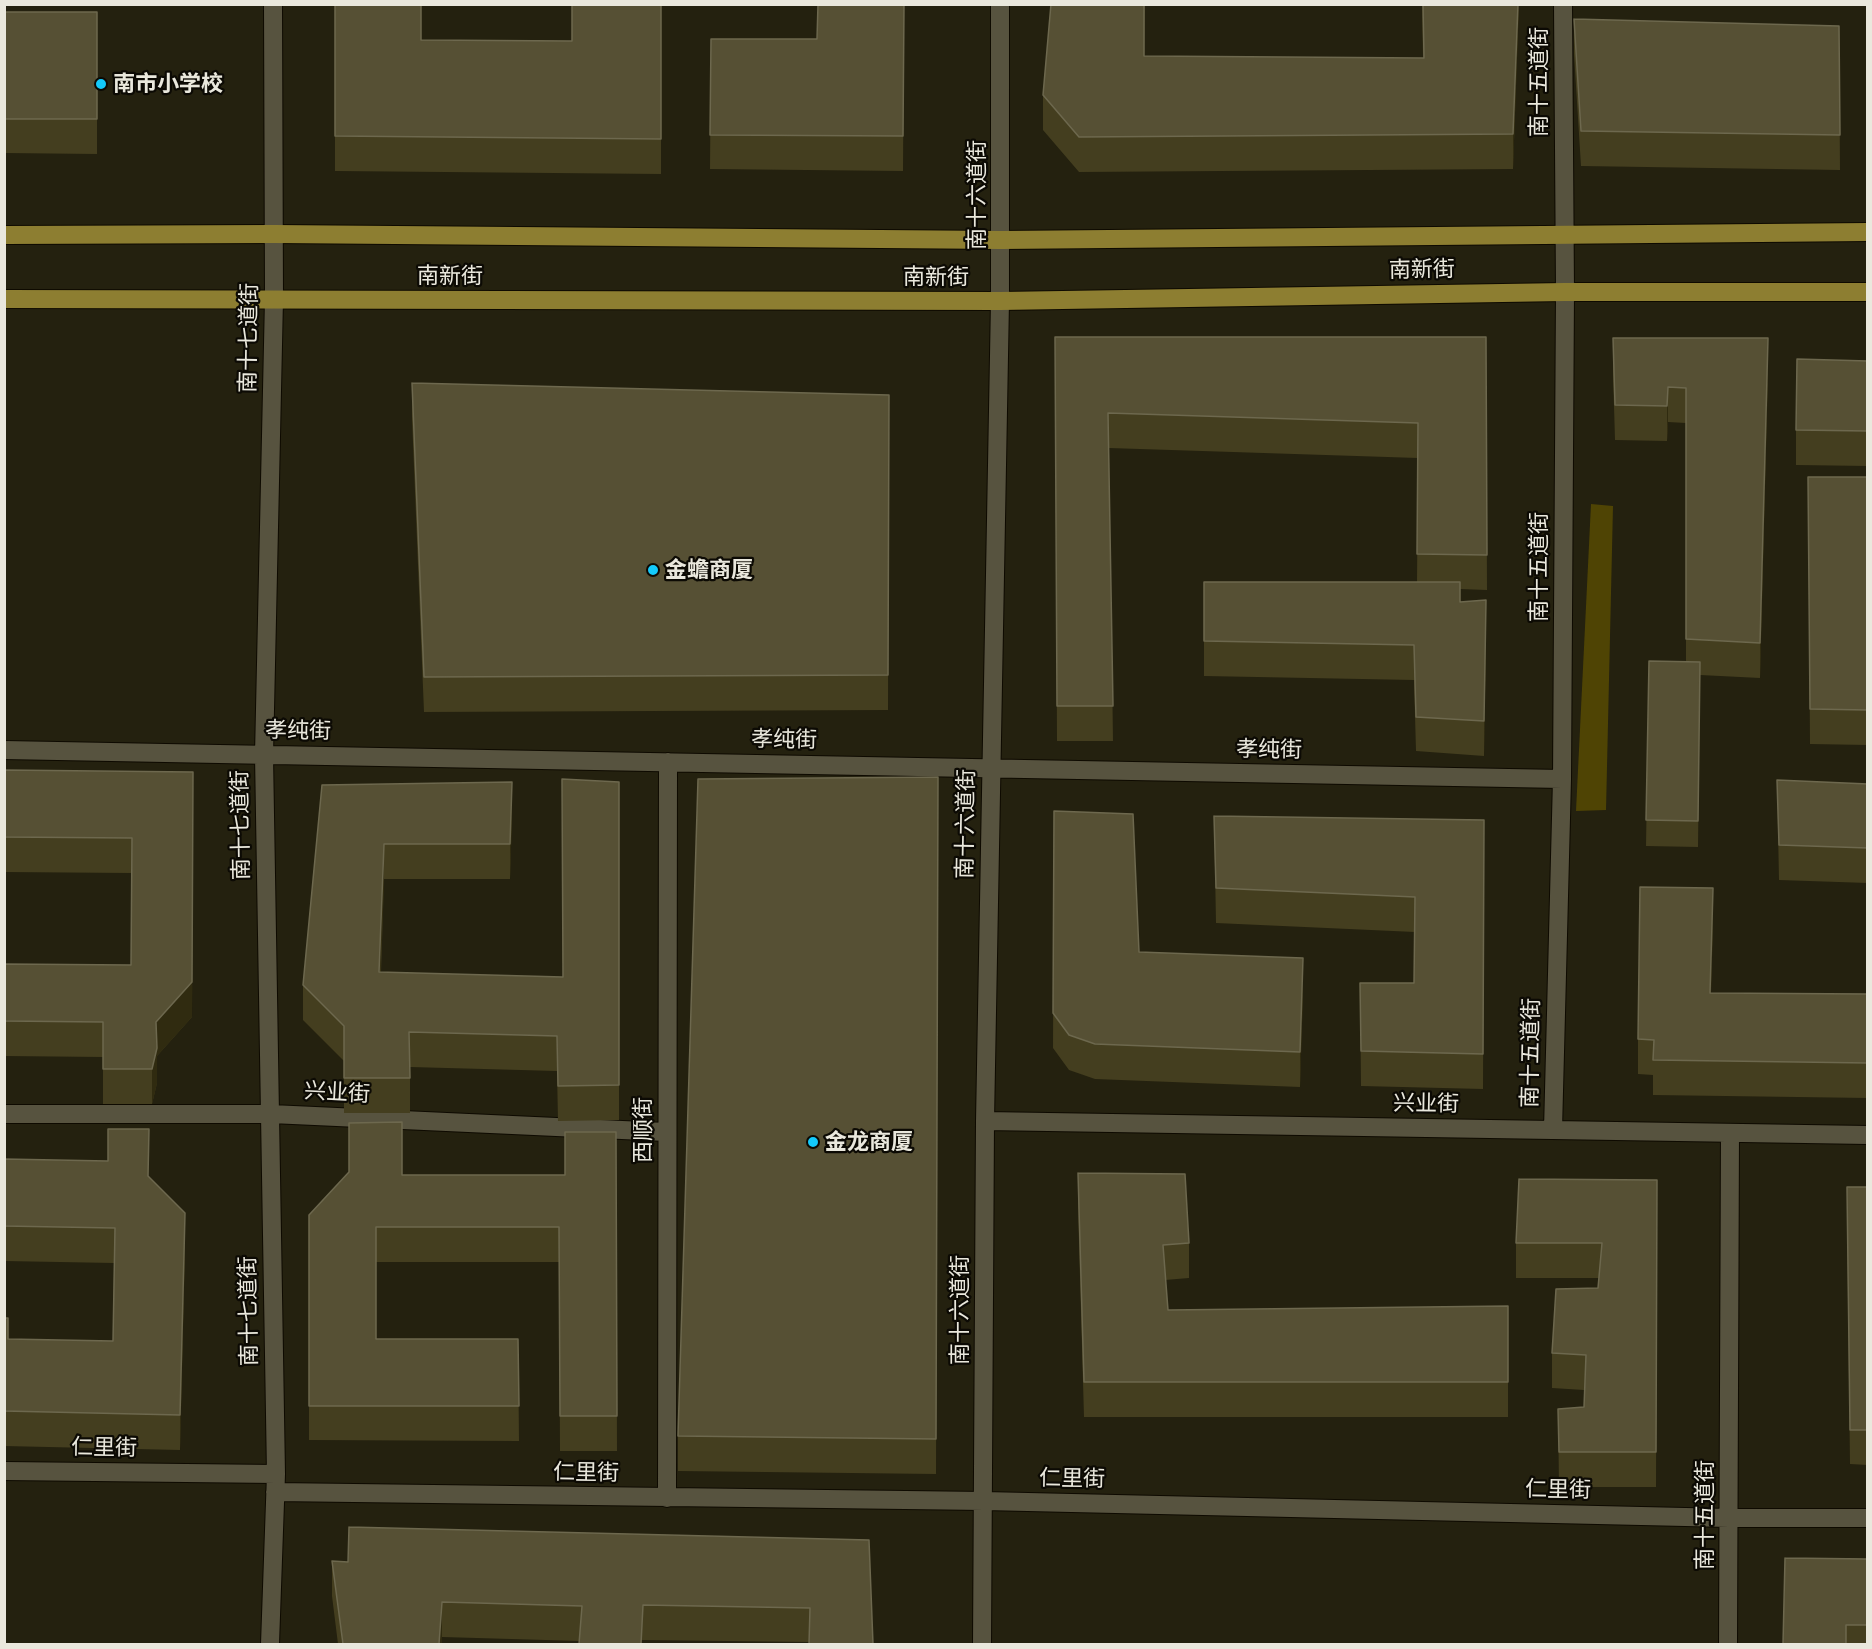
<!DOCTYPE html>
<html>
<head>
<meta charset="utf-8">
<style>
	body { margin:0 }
	#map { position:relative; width:1872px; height:1649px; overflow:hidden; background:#24210f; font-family:"Alegreya Sans",sans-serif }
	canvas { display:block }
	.frame { position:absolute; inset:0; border:6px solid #eae8dd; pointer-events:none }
</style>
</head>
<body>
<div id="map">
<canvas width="1872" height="1649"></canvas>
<div class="frame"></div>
</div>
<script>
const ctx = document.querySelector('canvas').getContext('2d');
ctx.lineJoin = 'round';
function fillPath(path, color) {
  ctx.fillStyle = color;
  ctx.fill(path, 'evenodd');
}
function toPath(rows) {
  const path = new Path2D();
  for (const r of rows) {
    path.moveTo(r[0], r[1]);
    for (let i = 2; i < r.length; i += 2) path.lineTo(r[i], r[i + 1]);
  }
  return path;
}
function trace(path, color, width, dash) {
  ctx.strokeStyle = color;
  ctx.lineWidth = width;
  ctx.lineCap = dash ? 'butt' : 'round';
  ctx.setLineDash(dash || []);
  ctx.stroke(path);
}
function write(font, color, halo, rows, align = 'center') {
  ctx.font = font + ' "Alegreya Sans","Noto Sans SC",sans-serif';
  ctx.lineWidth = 4.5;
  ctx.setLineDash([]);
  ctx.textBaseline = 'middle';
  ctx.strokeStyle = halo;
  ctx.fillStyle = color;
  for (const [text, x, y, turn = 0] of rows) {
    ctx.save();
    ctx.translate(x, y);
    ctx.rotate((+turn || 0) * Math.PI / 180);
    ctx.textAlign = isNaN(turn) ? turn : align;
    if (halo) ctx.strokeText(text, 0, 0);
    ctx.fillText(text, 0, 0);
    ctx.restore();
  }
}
const green = toPath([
	[1591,504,1613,506,1606,810,1576,811]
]);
const minor = toPath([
	[4,750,1562,779],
	[4,1114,271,1114,666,1132],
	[985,1121,1868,1135],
	[1553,1130,1562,779,1565,292,1563,4],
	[4,1471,276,1474],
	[275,1492,984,1501,1729,1518,1868,1518],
	[667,1498,668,762],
	[270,1644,276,1474,264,755,274,299,273,4],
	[982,1644,985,1121,1000,301,1000,4],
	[1728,1644,1730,1133]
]);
const major = toPath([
	[4,235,274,234,1001,240,1868,232],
	[4,299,1000,301,1565,292,1868,292]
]);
const wall = toPath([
	[335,4,421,40,572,41,661,4,661,174,335,171],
	[904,4,903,171,710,169,711,39,817,39],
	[1051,4,1145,4,1144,56,1423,58,1422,4,1519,4,1513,169,1079,172,1043,130,1043,95],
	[4,12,97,12,97,154,4,153],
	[1574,19,1839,26,1840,170,1581,166,1574,54],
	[1055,337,1486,337,1487,590,1460,589,1460,602,1486,635,1484,756,1416,751,1414,680,1204,676,1204,582,1417,582,1418,458,1109,448,1113,741,1057,741],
	[1613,338,1768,373,1760,678,1700,675,1698,847,1646,846,1649,661,1686,662,1686,423,1668,422,1667,441,1615,440,1613,373],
	[1868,361,1868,466,1796,465,1796,430],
	[412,383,889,395,888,710,424,712,412,418],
	[1808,477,1868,477,1868,745,1810,744],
	[4,770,193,772,192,1017,157,1056,157,1083,152,1104,103,1104,103,1057,4,1056,4,964,131,965,131,873,4,872],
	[938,777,936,1474,678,1471,678,1436],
	[1777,780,1868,784,1868,883,1779,880],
	[619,782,619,1120,558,1121,557,1071,410,1067,410,1113,344,1113,344,1061,303,1020,303,985,322,785,512,817,510,879,384,879,381,972,563,977],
	[1054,811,1139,952,1303,993,1300,1087,1095,1079,1069,1070,1053,1048],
	[1214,816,1484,820,1483,1089,1361,1086,1360,983,1414,983,1415,932,1216,923],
	[1713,923,1711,993,1868,994,1868,1098,1653,1095,1653,1075,1638,1074,1638,1039],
	[616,1132,617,1451,560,1451,559,1262,376,1262,376,1339,518,1339,519,1441,309,1440,309,1215,402,1175,565,1175],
	[4,1159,149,1177,185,1248,180,1450,4,1446,4,1318,8,1339,113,1341,114,1263,4,1261],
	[1078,1173,1189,1243,1189,1278,1165,1280,1168,1310,1508,1306,1508,1417,1084,1417,1078,1208],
	[1657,1180,1656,1487,1559,1487,1558,1409,1584,1407,1584,1390,1552,1388,1552,1353,1598,1288,1599,1278,1516,1278,1516,1243],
	[1868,1187,1868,1465,1850,1464,1847,1222],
	[869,1540,809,1642,643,1640,580,1641,442,1637,442,1644,338,1644,332,1596,332,1561,348,1562],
	[1868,1559,1868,1644,1783,1644]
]);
const shadedWall = toPath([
	[1518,4,1519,4,1513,169,1513,134],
	[1768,338,1768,373,1760,678,1760,643],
	[1668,387,1668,422,1667,441,1667,406],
	[1486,600,1486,635,1484,756,1484,721],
	[193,772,192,1017,157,1056,157,1083,152,1104,152,1069,156,1022],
	[512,782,512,817,510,879,510,844],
	[384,844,384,879,379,1007,379,972],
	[1713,888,1713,923,1710,1028,1710,993],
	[1303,958,1303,993,1300,1087,1300,1052],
	[185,1213,185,1248,180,1450,180,1415],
	[442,1602,442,1644,439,1644]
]);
const building = toPath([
	[335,4,421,4,421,40,572,41,572,4,661,4,661,139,335,136,335,4],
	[818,4,904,4,903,136,710,135,711,39,817,39,818,4],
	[1051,4,1144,4,1144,56,1424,58,1423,4,1518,4,1513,134,1079,137,1043,95,1051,4],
	[4,12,97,12,97,119,4,119,4,12],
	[1574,19,1839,26,1840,135,1581,131,1574,19],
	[1055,337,1486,337,1487,555,1417,554,1418,423,1108,413,1113,706,1057,706,1055,337],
	[1613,338,1768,338,1760,643,1686,639,1686,388,1668,387,1667,406,1615,405,1613,338],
	[1797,359,1868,361,1868,431,1796,430,1797,359],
	[412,383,889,395,888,675,424,677,412,383],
	[1808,477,1868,477,1868,710,1810,709,1808,477],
	[1204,582,1460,582,1460,602,1486,600,1484,721,1416,717,1414,645,1204,641,1204,582],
	[1649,661,1700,662,1698,821,1646,820,1649,661],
	[4,770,193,772,192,982,156,1022,157,1048,152,1069,103,1069,103,1022,4,1021,4,964,131,965,132,838,4,837,4,770],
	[938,777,936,1439,678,1436,698,779,938,777],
	[562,779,619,782,619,1085,558,1086,557,1036,409,1032,410,1078,344,1078,344,1026,303,985,322,785,512,782,510,844,384,844,379,972,563,977,562,779],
	[1777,780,1868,784,1868,848,1779,845,1777,780],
	[1054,811,1133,814,1139,952,1303,958,1300,1052,1095,1044,1069,1035,1053,1013,1054,811],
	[1214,816,1484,820,1483,1054,1361,1051,1360,983,1414,983,1415,897,1216,888,1214,816],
	[1640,887,1713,888,1710,993,1868,994,1868,1063,1653,1060,1654,1040,1638,1039,1640,887],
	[402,1122,402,1175,565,1175,565,1132,616,1132,617,1416,560,1416,559,1227,376,1227,376,1339,518,1339,519,1406,309,1406,309,1215,349,1172,349,1123,402,1122],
	[108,1129,149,1129,148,1176,185,1213,180,1415,4,1411,4,1318,8,1318,8,1339,113,1341,115,1228,4,1226,4,1159,108,1161,108,1129],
	[1078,1173,1185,1174,1189,1243,1163,1245,1168,1310,1508,1306,1508,1382,1084,1382,1078,1173],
	[1519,1179,1657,1180,1656,1452,1559,1452,1558,1409,1584,1407,1586,1355,1552,1353,1556,1289,1598,1288,1602,1243,1516,1243,1519,1179],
	[1847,1187,1868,1187,1868,1430,1850,1430,1847,1187],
	[349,1527,869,1540,873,1644,809,1644,810,1608,643,1605,641,1644,579,1644,582,1606,442,1602,439,1644,343,1644,332,1561,348,1562,349,1527],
	[1785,1558,1868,1559,1868,1625,1846,1625,1846,1644,1783,1644,1785,1558]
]);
const markers = [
	[101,84,6,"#13cafb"],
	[653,570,6,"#13cafb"],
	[813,1142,6,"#13cafb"]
];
const streetNames = [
	["南十五道街",1539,82,-90],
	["南十六道街",977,195,-90],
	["南新街",1422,270,-1],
	["南新街",450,276],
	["南新街",936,277],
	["南十七道街",249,338,-89],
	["南十五道街",1539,567,-90],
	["孝纯街",298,731,1],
	["孝纯街",784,740,1],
	["孝纯街",1269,750,1],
	["南十六道街",966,824,-89],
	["南十七道街",241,825,-91],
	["南十五道街",1531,1053,-89],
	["兴业街",337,1093,3],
	["兴业街",1426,1104,1],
	["西顺街",643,1130,-90],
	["南十六道街",960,1310,-90],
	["南十七道街",249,1311,-91],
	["仁里街",104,1448,1],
	["仁里街",586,1473,1],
	["仁里街",1072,1479,1],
	["仁里街",1558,1490,1],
	["南十五道街",1705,1515,-90]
];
const poiNames = [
	["南市小学校",113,84],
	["金蟾商厦",665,570],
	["金龙商厦",825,1142]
];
fillPath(green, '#4f4404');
trace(minor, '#0e0a00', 20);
trace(major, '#0e0a00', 20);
trace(minor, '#57533f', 18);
trace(major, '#8d7e31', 18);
fillPath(wall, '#443e1f');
fillPath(shadedWall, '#302b10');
fillPath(building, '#565034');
trace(building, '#6d684e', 1.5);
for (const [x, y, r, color] of markers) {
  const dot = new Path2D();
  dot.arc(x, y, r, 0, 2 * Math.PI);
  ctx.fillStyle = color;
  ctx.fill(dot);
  trace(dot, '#0c0a04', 2);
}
write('22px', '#eae8dd', '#0c0a04', streetNames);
write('bold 22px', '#eae8dd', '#0c0a04', poiNames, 'left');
</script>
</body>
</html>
